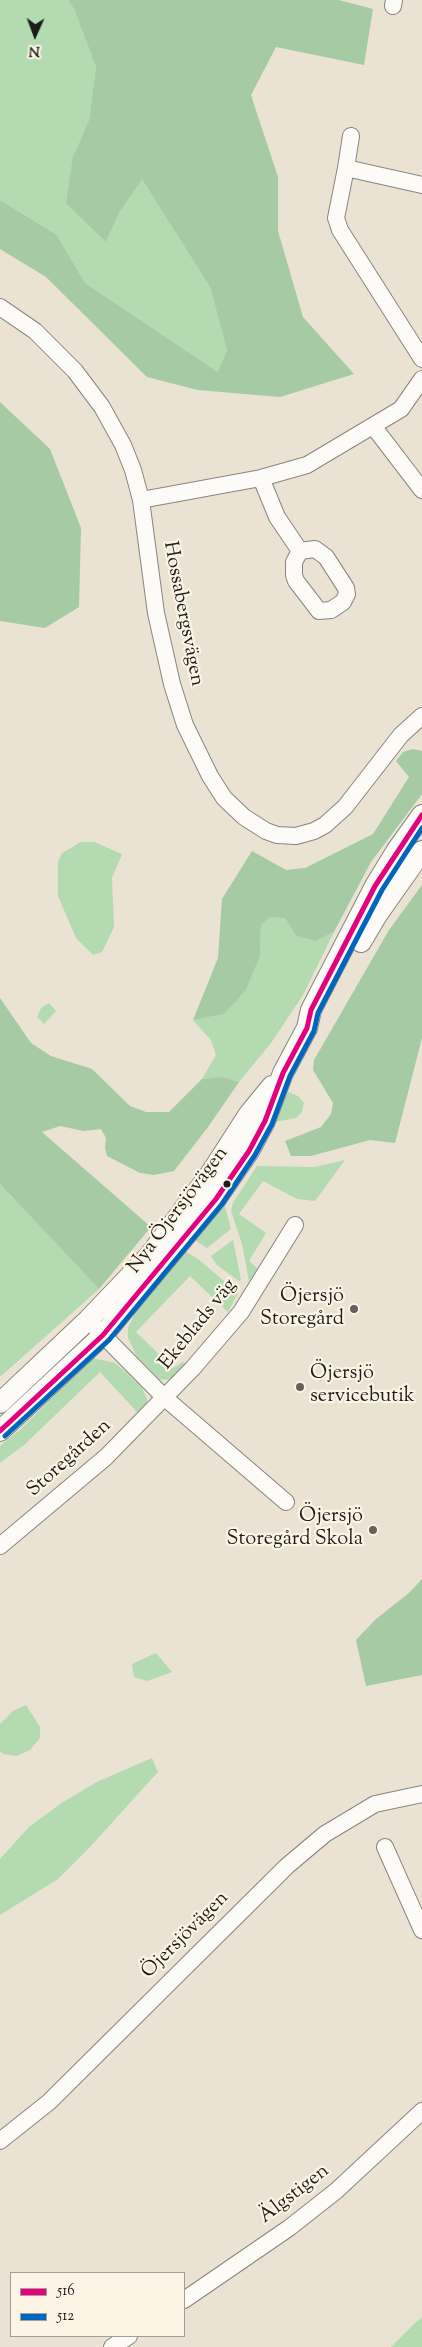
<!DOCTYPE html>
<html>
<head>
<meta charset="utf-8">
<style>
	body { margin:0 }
	#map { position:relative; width:422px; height:2347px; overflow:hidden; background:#eae2d3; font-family:"Sorts Mill Goudy",serif }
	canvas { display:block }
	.legend { position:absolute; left:10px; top:2272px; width:175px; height:65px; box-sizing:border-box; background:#fcf5e5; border:1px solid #a29e95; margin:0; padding:6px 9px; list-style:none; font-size:15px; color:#1c1c1c }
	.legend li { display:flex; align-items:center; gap:10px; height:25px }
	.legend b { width:25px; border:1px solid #a29e95 }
	.north { position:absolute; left:10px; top:10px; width:50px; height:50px; -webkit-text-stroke:4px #fcf5e5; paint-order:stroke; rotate:182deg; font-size:14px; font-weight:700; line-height:20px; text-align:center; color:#1c1c1c }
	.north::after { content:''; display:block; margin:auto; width:18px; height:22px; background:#1c1c1c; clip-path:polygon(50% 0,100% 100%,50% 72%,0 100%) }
</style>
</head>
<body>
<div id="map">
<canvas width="422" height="2347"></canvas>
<ul class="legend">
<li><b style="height:6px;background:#e5007d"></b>516</li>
<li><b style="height:6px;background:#0065bd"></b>512</li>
</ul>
<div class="north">N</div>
</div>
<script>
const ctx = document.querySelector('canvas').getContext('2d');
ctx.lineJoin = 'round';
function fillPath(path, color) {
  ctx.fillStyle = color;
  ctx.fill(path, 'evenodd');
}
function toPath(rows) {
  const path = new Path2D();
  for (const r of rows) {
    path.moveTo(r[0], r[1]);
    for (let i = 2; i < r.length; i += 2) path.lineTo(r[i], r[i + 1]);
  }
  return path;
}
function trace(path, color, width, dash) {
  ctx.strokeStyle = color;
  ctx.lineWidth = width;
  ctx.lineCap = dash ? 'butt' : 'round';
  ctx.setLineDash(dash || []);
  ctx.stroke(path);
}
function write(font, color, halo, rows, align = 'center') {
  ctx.font = font + ' "Sorts Mill Goudy",serif';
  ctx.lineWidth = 4.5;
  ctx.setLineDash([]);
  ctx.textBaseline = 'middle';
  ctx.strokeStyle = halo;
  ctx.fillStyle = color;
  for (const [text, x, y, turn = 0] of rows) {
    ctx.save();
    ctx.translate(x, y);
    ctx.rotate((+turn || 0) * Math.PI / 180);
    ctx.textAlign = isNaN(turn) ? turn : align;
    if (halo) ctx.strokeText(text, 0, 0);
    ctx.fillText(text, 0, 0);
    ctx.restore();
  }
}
const green = toPath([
	[0,0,68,0,74,9,96,67,89,120,73,157,106,242,119,213,142,178,210,287,227,350,218,372,85,283,57,235,0,200],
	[81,842,94,842,122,854,112,878,114,927,102,952,93,955,76,938,58,896,58,862,62,853],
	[270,917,285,918,296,936,315,941,334,932,303,995,271,1043,239,1082,223,1077,202,1079,216,1055,211,1040,193,1020,224,1014,260,956,261,925],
	[49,1003,56,1011,44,1024,37,1017,41,1008],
	[288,1092,298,1096,304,1103,302,1112,296,1118,274,1122],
	[345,1160,315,1201,297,1199,263,1181,239,1214,266,1233,249,1261,258,1269,249,1281,242,1244,231,1211,233,1203,257,1166,315,1167],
	[0,1184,99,1289,0,1377],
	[224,1203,231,1229,207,1248,193,1239],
	[233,1240,241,1280,239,1281,217,1265,211,1256],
	[183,1250,198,1259,238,1293,228,1312,190,1276,136,1332,173,1368,183,1362,185,1365,174,1377,166,1380,159,1379,136,1355,128,1338,128,1328,136,1311],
	[92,1358,115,1363,128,1374,142,1388,147,1399,147,1408,139,1414,100,1372,24,1445,0,1463,0,1446,21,1429],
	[156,1653,172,1672,147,1681,134,1677,132,1664],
	[26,1705,40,1727,40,1738,30,1750,17,1756,3,1754,0,1751,0,1724,13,1711],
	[152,1758,158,1772,89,1848,58,1879,0,1915,0,1859,29,1827,63,1802,97,1782],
	[422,2317,422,2347,391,2347,414,2324]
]);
const forest = toPath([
	[68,0,339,0,373,9,364,65,276,47,251,95,278,177,278,231,303,317,354,374,280,397,198,390,147,377,46,277,0,249,0,200,57,235,85,283,218,372,227,350,210,287,142,179,119,213,106,242,66,203,73,157,89,120,96,67,74,9],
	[0,402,50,449,81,528,79,607,45,628,0,621],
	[413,749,422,751,422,794,371,862,334,932,315,941,296,936,285,918,270,917,261,925,260,956,245,991,224,1014,193,1020,218,958,222,899,252,851,286,870,305,868,373,834,409,777,396,761,403,752],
	[422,885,422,1038,395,1143,370,1140,311,1156,291,1156,285,1141,321,1127,331,1114,333,1103,313,1070,314,1060,389,930],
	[0,998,31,1043,51,1056,92,1069,130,1106,146,1112,169,1112,202,1079,223,1077,239,1082,208,1127,174,1171,154,1175,140,1173,107,1156,105,1148,106,1138,101,1129,84,1131,60,1126,42,1132,151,1227,99,1289,0,1184],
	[422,1579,422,1675,366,1686,356,1640,376,1619,409,1593]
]);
const minor = toPath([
	[393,6,394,0],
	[346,168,351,136],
	[422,185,346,168,336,218,340,230,422,359],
	[0,307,35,331,75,371,102,407,123,445,133,470,141,500,156,613,172,684,185,725,210,776,224,798,244,817,266,831,277,835,296,836,314,831,325,825,345,807,401,735,422,716],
	[373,426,422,490],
	[261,478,277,517,300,551,294,562,294,575,296,581,319,611,331,610,343,602,347,594,346,588,326,557,315,549,300,551],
	[141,500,261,478,307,465,401,409,422,379],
	[94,1326,165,1398,286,1502],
	[0,1546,106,1457,193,1368,241,1312,295,1225],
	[385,1847,422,1930],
	[0,2141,49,2102,287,1866,325,1834,375,1804,422,1794],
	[184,2300,289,2228,336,2191,422,2111],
	[112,2347,129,2336]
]);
const tertiary = toPath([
	[361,942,377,915,422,851],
	[0,1403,88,1320,150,1255,211,1173,249,1114,272,1086],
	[0,1431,103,1335,216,1199,249,1151,265,1121,283,1073,307,1028,311,1010,375,886,397,850,422,815]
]);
const bus1 = toPath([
	[0,1431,103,1335,216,1199,249,1151,265,1121,283,1073,307,1028,311,1010,375,886,422,815]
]);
const bus2 = toPath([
	[5,1436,109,1340,222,1204,255,1155,272,1124,290,1076,314,1031,318,1013,382,890,422,828]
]);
const markers = [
	[227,1184,4.5,"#1c1c1c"],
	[354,1309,5,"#64615c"],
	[300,1387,5,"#64615c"],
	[373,1530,5,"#64615c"]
];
const streetNames = [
	["Hossabergsvägen",182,614,79],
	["Nya Öjersjövägen",179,1211,-53],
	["Ekeblads väg",199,1325,-51],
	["Storegården",70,1459,-42],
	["Öjersjövägen",186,1936,-45],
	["Älgstigen",295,2195,-38]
];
const poiNames = [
	["Öjersjö",344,1298],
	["Storegård",344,1321],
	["Öjersjö",310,1375,"left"],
	["servicebutik",310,1398,"left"],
	["Öjersjö",363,1518],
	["Storegård Skola",363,1541]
];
fillPath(green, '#b3dab0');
fillPath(forest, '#a5caa4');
trace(minor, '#89857e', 18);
trace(tertiary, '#89857e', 22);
trace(minor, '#fcfbf8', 16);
trace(tertiary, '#fcfbf8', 20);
trace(bus1, '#e5007d', 5);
trace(bus2, '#0065bd', 5);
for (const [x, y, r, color] of markers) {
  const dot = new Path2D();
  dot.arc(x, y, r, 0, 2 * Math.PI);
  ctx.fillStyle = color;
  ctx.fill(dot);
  trace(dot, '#fcf5e5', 2);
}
write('20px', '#1c1c1c', '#fcf5e5', streetNames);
write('20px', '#1c1c1c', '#fcf5e5', poiNames, 'right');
</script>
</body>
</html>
